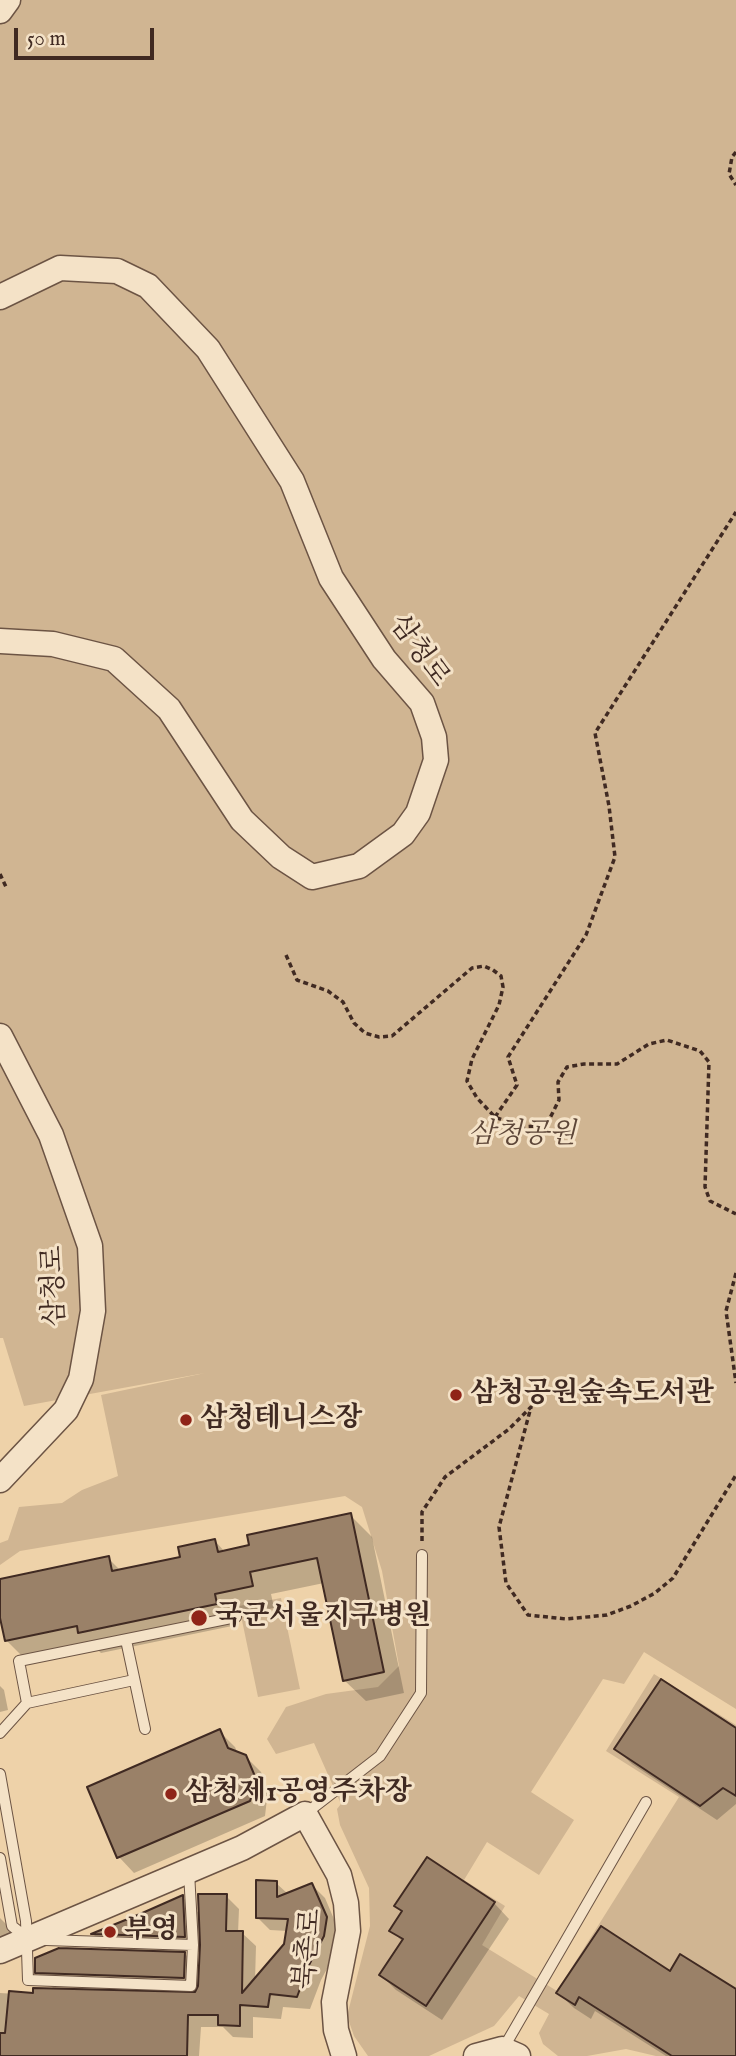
<!DOCTYPE html>
<html>
<head>
<meta charset="utf-8">
<style>
	body { margin:0 }
	#map { position:relative; width:736px; height:2056px; overflow:hidden; background:#eed2a9; font-family:"IM FELL English",serif }
	canvas { display:block }
	.scale { position:absolute; left:14px; top:28px; width:140px; height:32px; box-sizing:border-box; border:4px solid #402a22; border-top:0; padding-left:9px; font-size:21px; line-height:24px; white-space:nowrap; color:#402a22; -webkit-text-stroke:5px #f4e2c7; paint-order:stroke }
</style>
</head>
<body>
<div id="map">
<canvas width="736" height="2056"></canvas>
<div class="scale">50 m</div>
</div>
<script>
const ctx = document.querySelector('canvas').getContext('2d');
ctx.lineJoin = 'round';
function fillPath(path, color) {
  ctx.fillStyle = color;
  ctx.fill(path, 'evenodd');
}
function toPath(rows) {
  const path = new Path2D();
  for (const r of rows) {
    path.moveTo(r[0], r[1]);
    for (let i = 2; i < r.length; i += 2) path.lineTo(r[i], r[i + 1]);
  }
  return path;
}
function trace(path, color, width, dash) {
  ctx.strokeStyle = color;
  ctx.lineWidth = width;
  ctx.lineCap = dash ? 'butt' : 'round';
  ctx.setLineDash(dash || []);
  ctx.stroke(path);
}
function write(font, color, halo, rows, align = 'center') {
  ctx.font = font + ' "IM FELL English","Noto Serif KR",serif';
  ctx.lineWidth = 6;
  ctx.setLineDash([]);
  ctx.textBaseline = 'middle';
  ctx.strokeStyle = halo;
  ctx.fillStyle = color;
  for (const [text, x, y, turn = 0] of rows) {
    ctx.save();
    ctx.translate(x, y);
    ctx.rotate((+turn || 0) * Math.PI / 180);
    ctx.textAlign = isNaN(turn) ? turn : align;
    if (halo) ctx.strokeText(text, 0, 0);
    ctx.fillText(text, 0, 0);
    ctx.restore();
  }
}
const green = toPath([
	[0,0,736,0,736,1709,644,1652,624,1684,603,1679,531,1792,574,1820,539,1875,487,1842,464,1880,505,1906,482,1945,557,1991,679,1797,606,1751,654,1674,736,1725,723,1788,736,1796,736,1989,681,1954,670,1971,601,1927,575,2004,579,1997,672,2056,656,2056,626,2049,587,2056,558,2056,543,2044,539,2033,549,2014,519,1996,494,2026,429,2056,368,2056,354,2036,347,2016,370,1926,369,1888,340,1825,337,1809,341,1804,314,1743,276,1754,267,1739,286,1707,326,1694,378,1687,399,1666,382,1571,362,1507,345,1496,20,1551,0,1565,0,1543,8,1540,19,1507,62,1503,82,1490,118,1476,101,1395,205,1373,24,1406,3,1338,0,1338],
	[427,1857,495,1902,426,2006,379,1975,403,1939,389,1931,402,1911,394,1905],
	[281,1598,300,1689,258,1697,239,1606]
]);
const shadow = toPath([
	[350,1515,372,1537,404,1693,366,1701,344,1680,324,1583,271,1594,274,1608,235,1615,237,1625,101,1653,96,1648,28,1662,6,1640,0,1610,0,1581,108,1558,121,1571,182,1558,215,1541,225,1552],
	[0,1686,4,1690,8,1710,0,1712],
	[736,1730,736,1804,717,1820,632,1764,616,1749],
	[220,1732,235,1747,238,1754,245,1756,261,1772,268,1790,265,1816,134,1873,119,1857,89,1788],
	[276,1883,288,1894,312,1885,325,1898,339,1931,337,1950,321,1980,310,2009,283,2007,281,2019,253,2017,253,2038,233,2037,223,2027,201,2027,199,2056,0,2056,0,1993,34,1995,55,1990,37,1972,111,1951,94,1935,182,1897,201,1915,226,1896,239,1909,238,1933,242,1933,256,1946,255,1981,286,1945,288,1931,270,1930,257,1917],
	[182,1951,202,1952,201,1970],
	[494,1903,509,1919,442,2020,396,1990,381,1975,403,1942,392,1931,403,1913,396,1905],
	[0,1918,11,1929,12,1945,0,1948],
	[670,1973,736,1991,736,2056,666,2056,595,2011,591,2019,574,2008,558,1993]
]);
const building = toPath([
	[351,1513,384,1672,343,1681,317,1558,250,1572,253,1586,215,1594,217,1604,78,1633,77,1626,5,1641,0,1618,0,1579,109,1556,112,1571,180,1557,178,1547,215,1539,218,1552,249,1545,247,1535,351,1513],
	[661,1679,736,1728,736,1796,723,1788,700,1806,614,1749,661,1679],
	[220,1729,228,1748,246,1755,254,1774,254,1788,250,1801,117,1858,87,1787,220,1729],
	[427,1857,495,1902,426,2006,379,1975,403,1939,389,1931,402,1911,394,1906,427,1857],
	[256,1880,277,1881,277,1897,312,1883,327,1917,324,1936,308,1967,297,1997,270,1994,268,2007,240,2005,240,2026,218,2025,218,2015,188,2015,187,2056,0,2056,0,2033,5,2033,9,1991,33,1993,33,1988,195,1992,198,1986,200,1945,198,1894,227,1894,226,1931,243,1931,242,1993,284,1944,288,1919,256,1918,256,1880],
	[183,1895,185,1937,91,1934,140,1914,183,1895],
	[601,1926,670,1971,680,1954,736,1989,736,2056,672,2056,579,1997,575,2005,556,1993,601,1926],
	[59,1948,185,1952,184,1978,35,1973,35,1958,59,1948]
]);
const path = toPath([
	[736,152,732,157,729,174,736,185],
	[0,874,7,889],
	[286,955,297,980,328,991,343,1002,354,1023,365,1033,379,1037,392,1036,472,968,484,966,493,970,501,976,503,987,499,1005,472,1059,467,1081,477,1098,495,1117,520,1127,539,1126,550,1118,559,1100,558,1082,567,1067,584,1064,617,1064,649,1044,667,1040,700,1051,709,1062,705,1187,710,1201,736,1214],
	[495,1117,517,1085,508,1057,586,935,615,857,609,806,595,733,736,512],
	[736,1273,726,1311,736,1383],
	[422,1541,422,1512,445,1477,509,1429,531,1407,499,1527,506,1583,528,1615,566,1619,607,1615,631,1606,655,1593,673,1578,736,1475]
]);
const service = toPath([
	[126,1640,145,1729],
	[27,1703,19,1661,236,1617],
	[0,1733,27,1703,134,1680],
	[0,1774,26,1921,28,1980,191,1986,193,1945,189,1872],
	[305,1814,380,1756,421,1693,422,1555],
	[0,1858,12,1926,28,1939],
	[46,1940,193,1945],
	[503,2049,646,1802]
]);
const tertiary = toPath([
	[0,11,8,0],
	[0,297,60,268,117,271,148,286,208,349,292,481,331,578,384,659,422,703,434,737,436,760,418,813,403,834,359,866,312,877,281,857,242,820,169,709,114,659,53,644,0,641],
	[0,1036,51,1135,90,1246,93,1311,81,1379,66,1410,0,1480],
	[0,1951,242,1848,305,1814,339,1875,346,1903,348,1931,334,2002,336,2030,344,2056],
	[476,2056,502,2049,518,2056]
]);
const markers = [
	[456,1395,7,"#8f2418"],
	[186,1420,7,"#8f2418"],
	[199,1618,9,"#8f2418"],
	[171,1794,7,"#8f2418"],
	[110,1932,7,"#8f2418"]
];
const streetNames = [
	["삼청로",418,652,54],
	["삼청로",56,1286,-92],
	["북촌로",310,1949,-85]
];
const parkNames = [
	["삼청공원",522,1136]
];
const poiNames = [
	["삼청공원숲속도서관",470,1395],
	["삼청테니스장",200,1420],
	["국군서울지구병원",215,1618],
	["삼청제1공영주차장",185,1794],
	["부영",124,1932]
];
fillPath(green, '#d0b592');
fillPath(shadow, '#0003');
fillPath(building, '#9a8168');
trace(building, '#402a22', 2);
trace(service, '#6c5444', 12);
trace(tertiary, '#6c5444', 27);
trace(path, '#402a22', 3.5, [5, 3.5]);
trace(service, '#f4e2c7', 10);
trace(tertiary, '#f4e2c7', 24);
for (const [x, y, r, color] of markers) {
  const dot = new Path2D();
  dot.arc(x, y, r, 0, 2 * Math.PI);
  ctx.fillStyle = color;
  ctx.fill(dot);
  trace(dot, '#f4e2c7', 2.5);
}
write('28px', '#402a22', '#f4e2c7', streetNames);
write('italic 28px', '#5d4638', '#f4e2c7', parkNames);
write('bold 28px', '#402a22', '#f4e2c7', poiNames, 'left');
</script>
</body>
</html>
